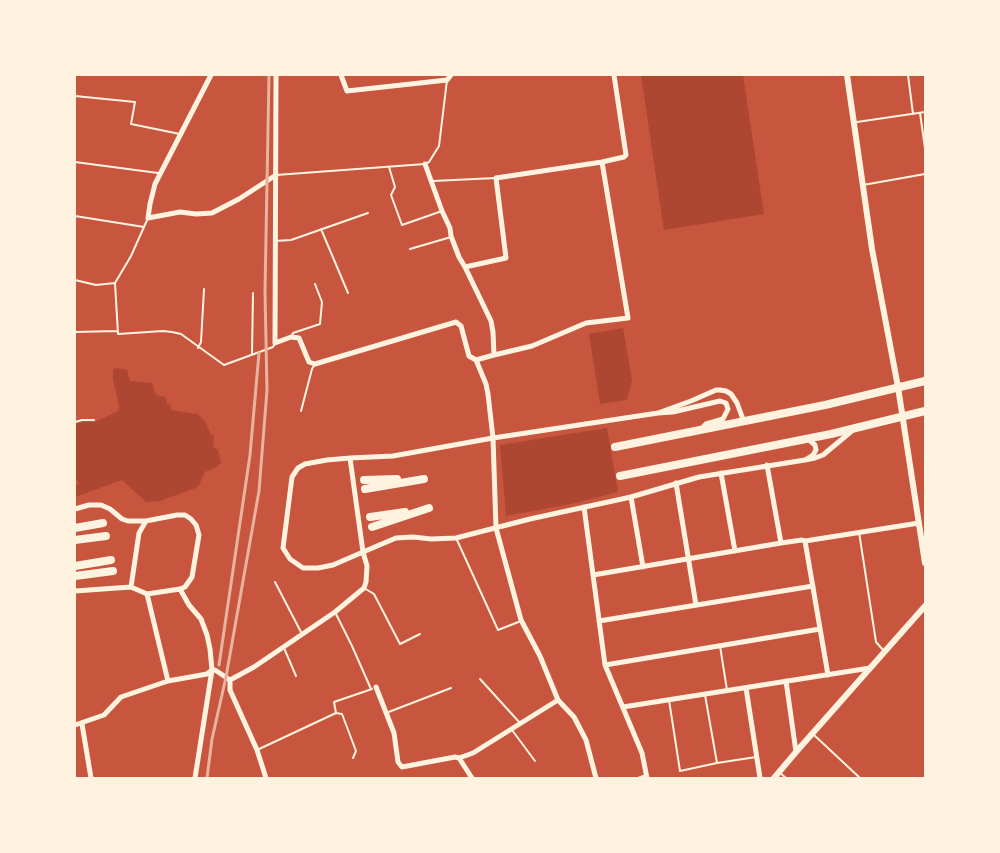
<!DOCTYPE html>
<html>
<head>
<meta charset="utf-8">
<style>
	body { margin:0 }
	#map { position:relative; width:1000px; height:853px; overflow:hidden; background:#c8553d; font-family:"Crimson Pro",serif }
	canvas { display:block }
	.frame { position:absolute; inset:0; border:76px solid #fff3e0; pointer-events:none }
</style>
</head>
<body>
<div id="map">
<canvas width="1000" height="853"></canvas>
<div class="frame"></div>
</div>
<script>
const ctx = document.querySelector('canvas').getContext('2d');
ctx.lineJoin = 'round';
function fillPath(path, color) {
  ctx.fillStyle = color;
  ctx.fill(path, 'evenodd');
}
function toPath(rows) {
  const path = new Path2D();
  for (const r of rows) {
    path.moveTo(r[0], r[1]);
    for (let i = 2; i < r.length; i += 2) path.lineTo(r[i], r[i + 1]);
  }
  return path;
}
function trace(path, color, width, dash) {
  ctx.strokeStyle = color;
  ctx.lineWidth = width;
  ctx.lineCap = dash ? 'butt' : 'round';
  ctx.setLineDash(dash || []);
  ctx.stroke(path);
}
const green = toPath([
	[641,75,743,75,764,214,664,230],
	[623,328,632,380,627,400,600,404,589,334],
	[116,368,127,370,130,381,152,383,156,395,166,397,167,404,171,405,171,410,197,414,205,421,211,435,214,436,213,447,218,450,221,463,216,467,205,472,198,487,160,501,146,502,122,480,75,497,75,487,79,483,75,478,75,424,83,422,95,422,118,411,119,406,113,379,113,370],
	[607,428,618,492,571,504,506,516,500,445]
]);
const service = toPath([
	[908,75,913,114],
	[75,96,135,102,131,124,180,134],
	[920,113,925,148],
	[857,122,925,112],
	[75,162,158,173],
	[389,167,395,187,391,195,402,225,442,211],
	[276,175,425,164,429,162,439,146,447,80],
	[433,181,496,178],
	[863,185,925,174],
	[75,216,144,227],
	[321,229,348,293],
	[275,241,291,240,368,213],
	[410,249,451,237],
	[75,280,96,285,115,283,131,256,148,218],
	[115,283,118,334,163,331,172,332,181,334,224,365,273,347,274,345],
	[75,332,117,331],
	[292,335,293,333,320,324,322,302,315,284],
	[198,348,201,342,204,289],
	[252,354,253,293],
	[301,411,312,369,315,364],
	[75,422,82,420,94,420],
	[859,532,876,642,884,651],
	[457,540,498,630,521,621],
	[275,582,302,634],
	[364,588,374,594,400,644,420,634],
	[335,612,352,646,371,689],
	[720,646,727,690],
	[284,648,296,676],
	[480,679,520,723],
	[705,695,717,763],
	[669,700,680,771,717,763,756,757],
	[336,713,334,702,372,689],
	[336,713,342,714,356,751,353,758],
	[386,713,451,688],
	[512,730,535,761],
	[814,735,860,778],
	[257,750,336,713],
	[779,772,786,778],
	[638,778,646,775]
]);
const minor = toPath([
	[211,75,155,184,150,204,148,218,180,212,196,214,212,213,239,199,276,175],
	[276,75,275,343,291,337,299,338,309,362,315,364,456,322,461,326,469,356,476,360,486,384,488,394,493,438,496,528,521,620,540,656,558,700],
	[341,75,347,91,447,80,451,75],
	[425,164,442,211,450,228,451,236,459,257,465,267,491,321,493,332,494,355,476,360],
	[465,267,506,258,496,178,602,162,624,157,626,155,614,75],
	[494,355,532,346,586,323,628,318,602,162],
	[701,429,706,424,723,419,728,409,726,403,720,401,673,412,658,413,691,401,716,390,720,390,726,391,731,394,737,403,744,422],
	[808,439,815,445,816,450,813,455,805,460,815,458,823,455,853,430],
	[350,458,363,552,333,565,318,568,303,568,290,559,283,548,292,477,298,468,305,464,327,460,350,458,393,456,493,438,658,413],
	[767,465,781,543],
	[721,473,735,551],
	[676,483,696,605],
	[631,497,643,567],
	[584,507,605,665,642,753,647,778],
	[75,509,89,505,101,505,110,509,122,519,128,521,146,521,177,515,185,515,191,519,196,525,199,535,192,577,185,587,180,589,147,594,131,587,75,591],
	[805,541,828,675],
	[593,575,781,543,802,540,805,541,919,523],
	[131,587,139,533,146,521],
	[180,589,189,605,201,619,207,635,210,649,212,670,195,778],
	[147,594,168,681],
	[599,621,813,586],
	[605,665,820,629],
	[212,670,215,670,230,680],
	[230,680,254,667,335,612,364,588,366,582,367,566,363,552,396,538,413,537,431,539,456,538,530,519,631,497,699,477,805,460],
	[230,680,230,690,257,750,266,778],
	[786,681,796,752],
	[376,687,394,733,398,762,402,767,455,757,459,758,472,778],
	[746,688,760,778],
	[623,707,870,668],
	[82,724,91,778],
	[75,725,104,715,121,697,168,681,207,674,212,670],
	[459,758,473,753,558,700,574,717,586,740,596,778]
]);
const tertiary = toPath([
	[847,75,872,249,898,387,925,563],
	[774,778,796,752,925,606]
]);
const trunk = toPath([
	[615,447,825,405,925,381],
	[620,476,831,434,925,411],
	[364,480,397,479],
	[365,489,424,479],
	[370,517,405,512],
	[372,527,429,508],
	[75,528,103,523],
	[75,540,106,536],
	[75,566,111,560],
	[75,576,113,571]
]);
const rail = toPath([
	[219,665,250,455,259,353],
	[207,778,212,739,226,677,259,491,267,390,265,291,269,75]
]);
fillPath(green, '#ae4732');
trace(service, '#fff3e0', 2);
trace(minor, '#fff3e0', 5);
trace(tertiary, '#fff3e0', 6);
trace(trunk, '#fff3e0', 8);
trace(rail, '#e9b49f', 3);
</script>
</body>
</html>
